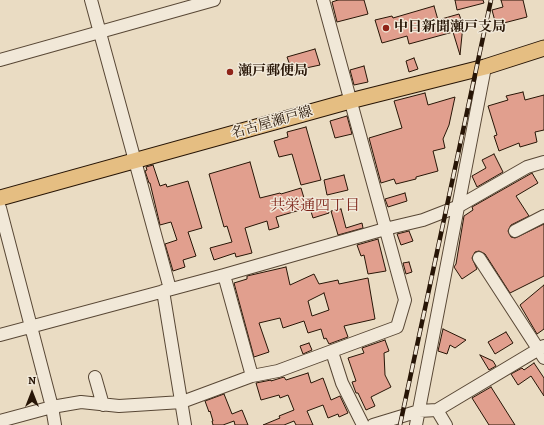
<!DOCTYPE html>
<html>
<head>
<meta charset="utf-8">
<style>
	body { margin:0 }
	#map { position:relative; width:544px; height:425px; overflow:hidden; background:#eadcc3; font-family:Alegreya,serif }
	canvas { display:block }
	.north { position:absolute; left:12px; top:373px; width:40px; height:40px; -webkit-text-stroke:3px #f1e8d8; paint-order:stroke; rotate:0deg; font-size:11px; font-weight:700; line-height:16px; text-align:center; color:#271506 }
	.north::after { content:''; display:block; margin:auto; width:14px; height:18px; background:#271506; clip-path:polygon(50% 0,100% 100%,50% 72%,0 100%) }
</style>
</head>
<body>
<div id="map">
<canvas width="544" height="425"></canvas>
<div class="north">N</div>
</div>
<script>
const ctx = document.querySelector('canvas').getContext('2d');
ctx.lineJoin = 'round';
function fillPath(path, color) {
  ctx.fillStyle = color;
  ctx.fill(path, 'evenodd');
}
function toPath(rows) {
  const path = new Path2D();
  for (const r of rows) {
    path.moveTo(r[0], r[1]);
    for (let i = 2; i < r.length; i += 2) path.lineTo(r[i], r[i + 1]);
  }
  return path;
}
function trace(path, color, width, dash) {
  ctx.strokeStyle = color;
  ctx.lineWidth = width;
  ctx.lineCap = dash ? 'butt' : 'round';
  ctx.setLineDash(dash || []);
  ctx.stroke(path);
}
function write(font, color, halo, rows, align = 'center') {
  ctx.font = font + ' Alegreya,"Noto Serif JP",serif';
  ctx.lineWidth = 3;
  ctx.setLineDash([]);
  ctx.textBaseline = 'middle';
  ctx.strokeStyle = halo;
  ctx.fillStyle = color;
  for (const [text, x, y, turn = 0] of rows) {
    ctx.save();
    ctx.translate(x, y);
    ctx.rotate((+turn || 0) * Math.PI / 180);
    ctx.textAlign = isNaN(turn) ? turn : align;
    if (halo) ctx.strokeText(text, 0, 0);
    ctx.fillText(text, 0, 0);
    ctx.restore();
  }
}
const building = toPath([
	[338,0,364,0,368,14,337,22,332,2,338,0],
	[455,0,483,0,484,3,457,10,455,0],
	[501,0,523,0,527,17,496,25,492,10,503,7,501,0],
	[434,6,438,20,459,14,463,25,460,55,453,32,409,44,407,36,382,43,375,20,392,16,393,18,434,6],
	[315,49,320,65,292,71,287,57,315,49],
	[414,58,418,69,409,72,406,61,414,58],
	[364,66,368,82,354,85,350,70,364,66],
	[523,92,525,100,544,95,544,130,535,132,537,142,520,147,519,143,499,151,494,136,497,135,488,106,508,100,506,96,523,92],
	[425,93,428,105,455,97,449,125,443,139,445,148,433,151,438,171,416,177,416,179,396,184,394,179,381,183,369,138,402,128,394,101,425,93],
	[347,116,352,134,335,138,330,121,347,116],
	[306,127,321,180,301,185,292,154,279,157,274,141,288,137,287,132,306,127],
	[494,154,503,172,477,187,472,176,486,168,482,160,494,154],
	[250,162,260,198,280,193,281,194,301,188,307,208,276,217,279,227,269,230,267,221,245,228,252,253,236,257,235,253,214,260,210,248,232,242,227,226,224,227,209,174,250,162],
	[153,165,160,186,166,184,167,187,188,181,202,228,188,232,196,256,183,260,185,267,173,271,165,244,177,240,171,222,160,225,150,183,149,183,145,171,147,170,146,167,153,165],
	[532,173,538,183,516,196,529,216,511,225,508,231,511,237,515,238,544,224,544,276,510,293,485,254,479,251,475,252,472,258,477,269,462,279,454,267,456,264,464,216,473,210,472,207,532,173],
	[344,175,348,190,327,195,324,180,344,175],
	[405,193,407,201,388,207,385,199,405,193],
	[325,201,329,213,313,218,309,205,325,201],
	[341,209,346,228,362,223,363,228,338,235,331,211,341,209],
	[409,231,413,241,401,245,397,234,409,231],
	[378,239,386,271,368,274,364,255,361,256,357,245,378,239],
	[409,262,412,272,406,274,403,263,409,262],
	[286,267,290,285,314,274,319,284,338,280,339,284,368,278,375,319,344,326,348,337,329,344,326,338,324,339,321,329,308,333,304,321,283,328,280,318,259,323,269,352,254,357,234,283,247,279,247,276,286,267],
	[324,293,329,310,312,316,308,301,324,293],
	[544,285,544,329,537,334,520,305,544,285],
	[443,329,466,340,455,348,450,345,447,354,438,351,443,329],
	[506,332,513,343,495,354,488,342,506,332],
	[385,340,389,351,384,353,385,375,391,387,371,397,375,406,366,410,358,393,356,393,352,382,356,381,348,358,364,353,362,348,385,340],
	[309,343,312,350,303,354,300,346,309,343],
	[480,355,493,361,496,366,489,370,480,355],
	[534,363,544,378,544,396,531,376,518,385,511,374,522,368,524,370,534,363],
	[308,373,311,383,323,378,331,400,340,396,348,413,339,417,338,414,328,418,323,405,307,411,313,425,296,425,294,421,284,425,263,425,280,418,279,416,294,410,288,395,280,398,279,395,261,400,256,383,271,380,271,381,284,377,286,380,308,373],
	[491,387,515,425,489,425,472,398,491,387],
	[224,394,232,414,242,410,248,425,235,425,234,421,223,425,213,425,212,421,213,421,210,411,209,412,205,401,224,394]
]);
const minor = toPath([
	[91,0,170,289],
	[0,60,214,0],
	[0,208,52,407,55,425],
	[515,231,544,216],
	[479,258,544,358],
	[224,275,252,376],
	[163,291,185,425],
	[0,335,224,275,385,229,423,220,459,206,527,167,544,162],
	[332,352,342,383,363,425],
	[95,377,103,405],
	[437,410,446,425],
	[0,421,52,407,81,402,119,406,182,402,252,376,278,371,397,327,405,300,323,0],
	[373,425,419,411,437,410,544,346],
	[416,425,485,67]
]);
const major = toPath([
	[0,198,350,101,485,67,544,48]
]);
const rail = toPath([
	[400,425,491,0]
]);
const markers = [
	[386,28,4,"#8f2418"],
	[230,72,4,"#8f2418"]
];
const poiNames = [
	["中日新聞瀬戸支局",394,28],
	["瀬戸郵便局",238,72]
];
const streetNames = [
	["名古屋瀬戸線",272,123,-16]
];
const neighbourhoodNames = [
	["共栄通四丁目",315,206]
];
fillPath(building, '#e19f8e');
trace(building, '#271506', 1);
trace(minor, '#584735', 14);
trace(major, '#271506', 17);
trace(minor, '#f1e8d8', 12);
trace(major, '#e5be82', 15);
trace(rail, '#271506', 4.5);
trace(rail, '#f1e8d8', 3, [9]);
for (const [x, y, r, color] of markers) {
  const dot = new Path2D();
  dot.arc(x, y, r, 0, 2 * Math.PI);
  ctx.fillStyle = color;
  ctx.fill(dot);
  trace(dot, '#f1e8d8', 1.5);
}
write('bold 14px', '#271506', '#f1e8d8', poiNames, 'left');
write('14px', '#271506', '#f1e8d8', streetNames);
write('15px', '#7a1f14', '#f1e8d8', neighbourhoodNames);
</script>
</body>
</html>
